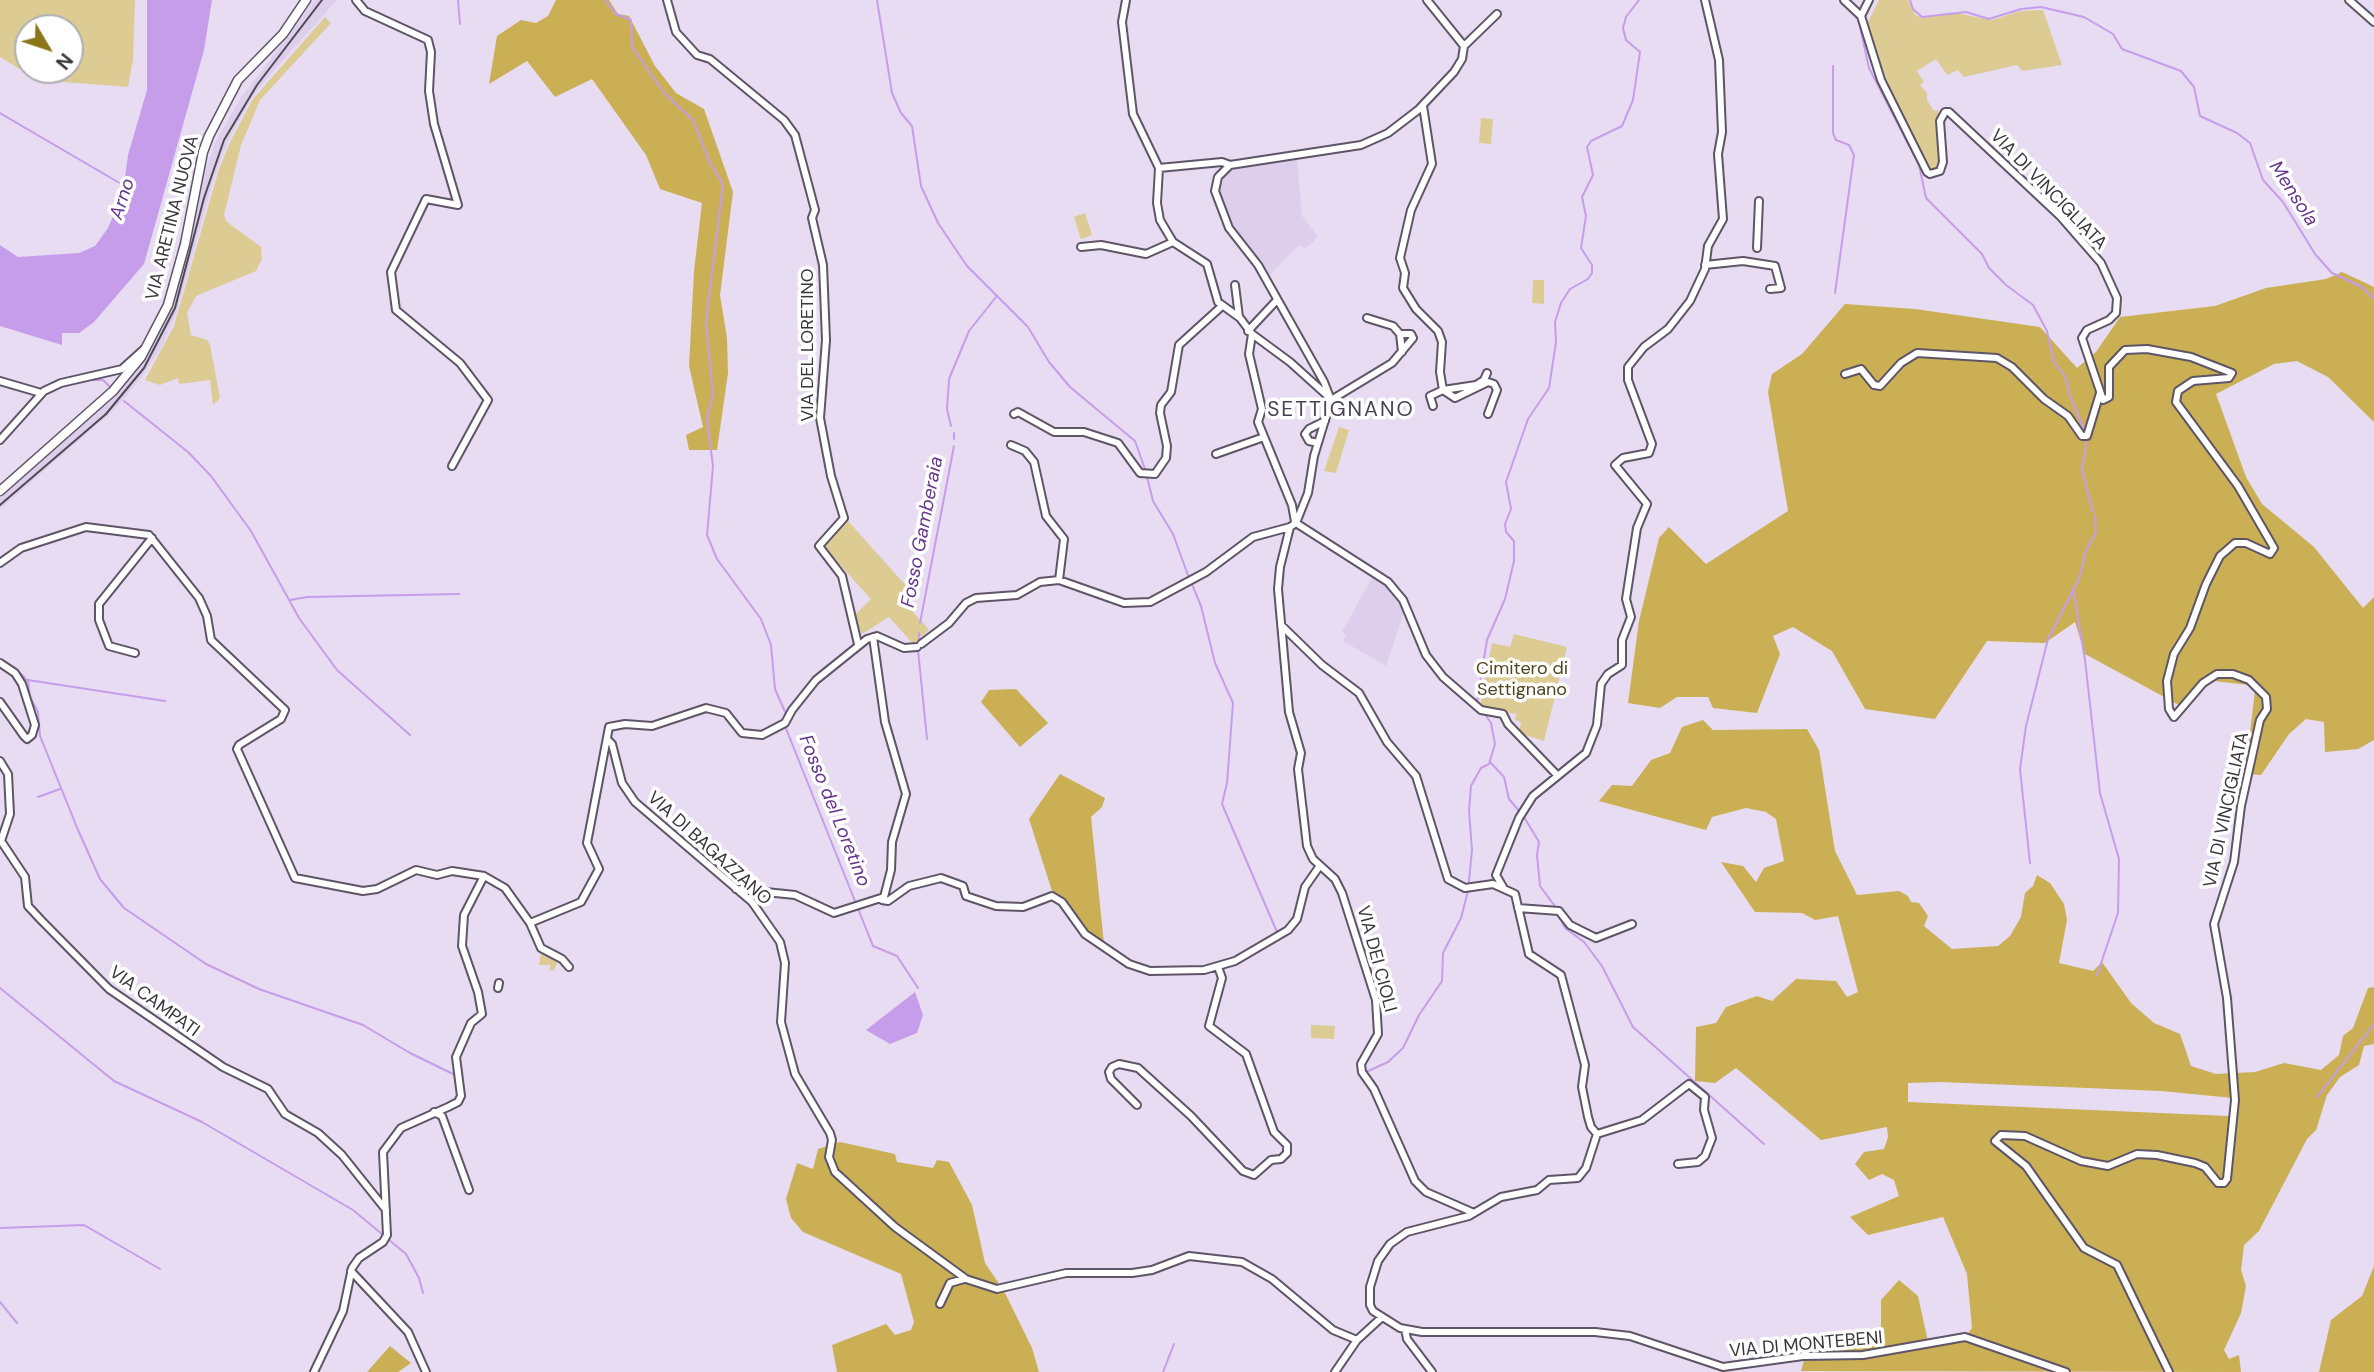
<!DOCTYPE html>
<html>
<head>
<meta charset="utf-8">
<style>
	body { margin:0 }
	#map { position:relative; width:2374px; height:1372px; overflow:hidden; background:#e7dcf2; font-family:"DM Sans",sans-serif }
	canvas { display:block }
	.north { position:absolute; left:14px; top:14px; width:70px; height:70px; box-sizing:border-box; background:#fff; border:2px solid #b0aeb1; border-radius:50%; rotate:129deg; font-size:19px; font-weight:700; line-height:28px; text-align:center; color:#39353d }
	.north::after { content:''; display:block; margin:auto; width:24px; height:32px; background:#8c7519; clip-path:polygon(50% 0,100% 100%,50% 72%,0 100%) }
</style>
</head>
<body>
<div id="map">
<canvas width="2374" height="1372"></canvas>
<div class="north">N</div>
</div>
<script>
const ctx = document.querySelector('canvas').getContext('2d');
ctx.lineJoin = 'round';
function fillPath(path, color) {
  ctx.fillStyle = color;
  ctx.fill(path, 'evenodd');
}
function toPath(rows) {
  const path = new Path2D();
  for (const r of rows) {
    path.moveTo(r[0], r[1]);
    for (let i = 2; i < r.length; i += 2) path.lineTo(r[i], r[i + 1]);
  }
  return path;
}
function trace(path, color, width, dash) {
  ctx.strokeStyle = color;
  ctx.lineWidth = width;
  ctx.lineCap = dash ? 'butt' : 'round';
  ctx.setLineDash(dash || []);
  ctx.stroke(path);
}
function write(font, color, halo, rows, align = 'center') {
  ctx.font = font + ' "DM Sans",sans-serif';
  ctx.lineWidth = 7;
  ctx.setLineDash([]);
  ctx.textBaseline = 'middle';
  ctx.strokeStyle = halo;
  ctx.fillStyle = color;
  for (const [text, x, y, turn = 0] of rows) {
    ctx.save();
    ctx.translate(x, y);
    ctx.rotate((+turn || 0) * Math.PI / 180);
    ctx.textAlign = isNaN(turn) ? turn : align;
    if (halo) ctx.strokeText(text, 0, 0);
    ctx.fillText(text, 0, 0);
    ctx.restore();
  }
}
const built = toPath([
	[315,0,337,0,268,77,251,99,227,143,214,178,177,311,163,344,142,377,114,410,0,509,0,497,110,401,134,374,146,355,170,307,204,175,215,143,240,99],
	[1297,158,1302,216,1318,237,1306,248,1299,245,1268,277,1257,257,1232,229,1222,205,1219,181,1230,168],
	[1373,576,1392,589,1405,609,1386,666,1343,641,1346,635,1342,632]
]);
const green = toPath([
	[0,0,135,0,133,60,128,87,38,80,0,57],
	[28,28,70,28,70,70,28,70],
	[1879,0,1908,0,1915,14,1921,18,1956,13,1992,20,2020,11,2043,10,2062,65,2022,71,2017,65,1964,77,1958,70,1947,75,1936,59,1917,71,1924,82,1920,85,1927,93,1927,100,1934,111,1938,110,1941,164,1939,170,1929,171,1882,78,1866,26],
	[325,17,331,23,260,100,241,145,224,215,227,222,261,247,262,259,256,271,196,296,187,313,191,335,207,340,210,345,220,398,213,405,210,380,179,384,178,378,160,385,145,380,174,326,219,169,231,140,253,99],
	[1481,118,1493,119,1491,144,1479,143],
	[1085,213,1092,235,1081,239,1074,217],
	[1533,280,1544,280,1544,304,1532,303],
	[1339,427,1349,430,1336,473,1324,471],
	[848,521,909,589,901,598,929,630,913,644,889,617,862,634,856,623,855,615,871,599,822,545],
	[1514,634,1567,647,1544,741,1519,733,1521,722,1515,720,1516,714,1480,707,1492,643,1510,647],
	[541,952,559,959,554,970,550,971,550,965,539,965],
	[1311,1025,1335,1026,1334,1039,1311,1038]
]);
const forest = toPath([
	[556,0,609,0,618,14,629,16,655,66,676,93,704,109,733,192,720,295,727,338,728,373,717,450,689,450,686,435,703,427,689,366,694,271,702,203,660,189,646,155,592,79,555,97,527,61,489,84,497,36,521,20,536,23,548,16],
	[2342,272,2374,287,2374,422,2328,377,2297,361,2274,364,2216,394,2246,477,2262,504,2314,547,2363,608,2374,597,2374,740,2358,749,2325,752,2324,722,2306,719,2289,734,2261,775,2245,774,2255,691,2249,685,2214,681,2179,705,2085,654,2075,622,2045,643,1987,641,1935,719,1865,709,1832,651,1793,627,1773,636,1780,654,1757,713,1713,708,1708,697,1677,697,1660,708,1628,703,1639,621,1659,538,1669,527,1706,564,1788,511,1768,392,1772,374,1802,354,1845,304,1915,309,2040,327,2077,368,2096,352,2120,317,2215,306,2266,288,2326,279],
	[1016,689,1048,723,1020,747,981,702,989,690],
	[1703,720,1713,730,1807,729,1819,750,1835,851,1857,895,1899,891,1908,896,1911,902,1919,903,1928,916,1924,926,1952,949,1998,946,2010,936,2021,917,2025,893,2033,886,2037,875,2050,883,2064,904,2067,920,2059,963,2093,971,2102,962,2131,1003,2154,1023,2180,1034,2191,1066,2216,1074,2255,1072,2284,1063,2321,1070,2339,1055,2343,1036,2353,1028,2368,988,2374,987,2374,1044,2364,1046,2359,1065,2340,1077,2327,1095,2316,1130,2307,1139,2259,1231,2244,1245,2241,1270,2246,1286,2241,1313,2224,1350,2229,1359,2239,1355,2241,1372,1801,1371,1807,1350,1821,1342,1845,1346,1881,1334,1881,1300,1899,1280,1918,1296,1929,1346,1964,1339,1972,1328,1967,1274,1943,1217,1868,1235,1850,1217,1899,1196,1894,1180,1882,1174,1869,1180,1855,1164,1864,1152,1884,1149,1888,1137,1887,1127,1821,1140,1736,1068,1715,1083,1695,1081,1696,1027,1716,1023,1726,1007,1757,996,1772,1001,1796,979,1836,981,1847,997,1858,992,1838,916,1815,920,1802,913,1755,912,1721,862,1743,866,1756,882,1764,868,1784,861,1776,819,1766,812,1746,808,1712,817,1706,830,1599,801,1612,785,1632,786,1651,760,1670,753,1682,727],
	[1940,1082,2161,1091,2233,1098,2229,1116,1908,1102,1908,1083],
	[1060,774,1105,798,1102,807,1091,817,1104,944,1079,924,1053,894,1029,819],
	[840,1142,895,1154,897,1162,933,1168,937,1160,949,1162,972,1205,985,1263,1004,1291,1032,1348,1039,1372,837,1372,832,1345,886,1324,895,1335,911,1330,914,1322,901,1274,803,1232,791,1218,786,1199,797,1163,813,1169,818,1149],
	[2374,1266,2374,1372,2319,1372,2331,1320,2362,1296],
	[390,1346,411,1363,398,1372,367,1372]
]);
const water = toPath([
	[147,0,212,0,204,50,144,264,94,322,79,333,62,333,62,345,0,326,0,245,18,257,79,253,95,246,108,228,123,193,128,155,147,90],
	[915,992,923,1015,917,1033,890,1044,866,1030]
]);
const stream = toPath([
	[458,0,460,24],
	[605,0,616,14,631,20,632,47,665,94,693,120,709,161,723,184,706,321,713,394,707,419,713,466,707,535,717,559,761,619,771,645,775,689,786,714],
	[877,0,892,93,901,113,912,126,921,186,938,223,967,266,1028,327,1049,362,1070,387,1135,441,1146,472],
	[1910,0,1913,9,1922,17,1966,12,1989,19,2021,9,2041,7,2084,17,2113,34,2122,49,2181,71,2194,87,2200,116,2237,133,2250,143,2263,180,2283,202,2315,254,2332,273,2362,287,2374,299],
	[1858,18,1869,68,1919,165,1926,198,1982,254,1989,268,2006,285,2033,305,2047,331,2054,362,2065,376,2071,399,2085,431],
	[1833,66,1833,133,1836,140,1849,145,1854,155,1835,293],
	[0,113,123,185],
	[89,380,103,380,111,388],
	[124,401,188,452,211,476,251,531,299,618,337,670,410,735],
	[951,426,947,409,949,379,969,331,996,297],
	[954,439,954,433],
	[2087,440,2082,470,2093,512],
	[1147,477,1153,501,1173,534,1189,578],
	[1191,582,1201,606,1215,663,1233,703,1227,783,1222,804,1277,932],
	[2073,588,2085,660,2100,793,2119,859,2118,913,2097,975],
	[290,600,307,597,459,594],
	[920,623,954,446],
	[919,644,919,633],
	[918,650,927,739],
	[21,674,28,681,30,697,38,712,40,736,78,830,100,879,124,908,206,964,259,989,363,1025,410,1053,453,1074],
	[28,680,165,701],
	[1477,702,1487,640,1505,599,1514,561,1514,541,1506,532,1505,524,1511,509,1506,482,1528,419,1549,388,1556,342,1555,322,1561,303,1570,289,1588,279,1592,273,1592,265,1581,248,1586,216,1582,197,1593,175,1587,147,1591,141,1622,126,1633,100,1640,52,1626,40,1623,28,1626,17,1639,0],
	[785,726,873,946,897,956,918,988],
	[1490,762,1504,777,1509,799,1520,812],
	[38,797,60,789],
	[1524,817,1539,842,1537,855,1540,886,1557,909],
	[2030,863,2020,769,2026,726,2048,639,2079,579,2086,550,2096,533,2095,515],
	[1558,915,1565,928,1584,942,1602,966,1633,1027,1764,1144],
	[0,988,114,1081,202,1122,353,1210,406,1254,419,1278,423,1293],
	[1366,1072,1388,1062,1403,1048,1419,1015,1442,981,1443,953,1461,918,1468,891,1472,850,1469,811,1471,786,1481,768,1489,764,1495,744,1491,723,1484,713],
	[2317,1097,2374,1024],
	[0,1228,84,1225,160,1269],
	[0,1302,17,1323],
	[1163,1372,1174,1344]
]);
const minor = toPath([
	[356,0,365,11,428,40,431,52,429,91,434,124,458,205,426,199,391,272,396,310,460,363,488,400,452,466],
	[667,0,676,32,697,55,710,59,784,120,795,135,815,210,812,218,823,265,826,340,820,418,831,476,844,518,819,546,842,576,858,644],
	[1126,0,1122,22,1133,114,1159,168,1157,203,1160,220,1173,242,1207,264,1218,302,1240,318,1252,334,1290,362,1330,398],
	[1844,0,1861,16,1881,80,1927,172,1930,174,1940,171,1943,162,1940,121,1945,112,1949,112,2060,216,2101,263,2117,298,2116,313,2109,320,2087,330,2082,338,2103,400,2109,397,2109,367,2125,350,2147,349,2191,357,2232,373,2229,378,2193,381,2178,391,2176,402,2238,486,2274,548,2270,554,2246,543,2235,543,2220,556,2206,584,2190,628,2174,654,2167,681,2169,709,2174,717,2203,683,2217,674,2233,674,2249,680,2266,697,2267,709,2260,720,2241,806,2234,862,2214,924,2227,998,2235,1100,2227,1179,2224,1183,2218,1183,2205,1167,2195,1163,2157,1155,2137,1154,2108,1166,2081,1161,2025,1136,2001,1135,1995,1141,2026,1166,2084,1248,2117,1265,2169,1372],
	[2349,0,2374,22],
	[1861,16,1869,0],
	[1464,46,1497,14],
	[1423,106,1432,164,1411,210,1400,258,1405,273,1403,288,1416,309,1438,331,1442,342,1440,372,1443,390],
	[1159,168,1222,162,1230,165],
	[1081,247,1101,245,1146,254,1173,242],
	[1757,248,1759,201],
	[1705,265,1743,261,1775,266,1781,288,1770,289],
	[1235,285,1239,317],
	[1367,318,1393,326,1400,334,1411,334,1413,338,1392,363,1331,400,1329,407,1314,456,1308,493,1296,523,1290,527,1280,567,1278,589,1289,712,1301,753,1298,769,1307,846,1313,859,1335,879,1342,893,1376,1000,1378,1034,1361,1064,1362,1072,1374,1089,1415,1181,1426,1192,1474,1213],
	[1248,331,1277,300],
	[1252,334,1249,354,1262,409,1258,422,1292,505,1295,522],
	[1400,334,1402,352],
	[1845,374,1861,369,1874,385,1880,386,1901,363,1917,353,1997,358,2012,367,2044,399,2068,416,2082,436,2087,436,2100,393],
	[0,381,41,393],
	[1443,390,1455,398,1488,382,1494,384,1497,390,1488,414],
	[1331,400,1324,382,1258,265,1229,228,1215,191,1218,177,1230,165,1361,145,1388,133,1418,110,1454,72,1462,59,1464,46,1427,0],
	[1433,406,1430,396,1443,390,1476,385,1484,380,1487,373],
	[1014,414,1018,412,1054,432,1084,432,1118,443,1140,473,1155,474,1166,458,1167,446,1160,413,1161,405,1171,392,1179,345,1222,306],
	[0,440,44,391,61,383,122,369,143,350],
	[1318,443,1309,441,1305,434,1309,429,1325,421],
	[1011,445,1025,451,1034,462,1046,516,1064,539,1059,580],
	[1216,454,1264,437],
	[1296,523,1388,582,1403,600,1426,655,1443,677,1481,710,1503,714,1508,724,1557,775],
	[0,563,21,548,86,527,149,535,199,598,207,616,211,640,285,710,281,719,239,745,237,749,295,878,363,891,377,889,416,870,437,875,452,871,484,876,505,888,530,923,541,948,562,959,569,967],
	[1282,626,1322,665,1359,693,1387,742,1416,776,1448,879,1465,888,1493,884,1515,894,1529,954,1561,975,1585,1065,1582,1087,1588,1117,1591,1127,1597,1134],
	[921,644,949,623,966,603,976,598,1017,595,1040,582,1059,580,1124,603,1150,602,1206,572,1253,537,1290,527],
	[135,653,109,646,99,620,99,604,152,538],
	[0,663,15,673,22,684,35,725,32,735,27,739,24,736,0,702],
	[608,740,612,744,622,783,635,802,752,902,780,942,785,963,781,1022,795,1074,830,1133,832,1140,829,1157,835,1172,895,1227,966,1279,997,1289,1066,1273,1132,1273,1152,1270,1189,1256,1242,1262,1272,1279,1333,1330,1357,1340],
	[0,761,8,774,10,814,1,841,25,877,28,906,41,920,109,989,223,1067,268,1089,285,1114,318,1133,342,1155,386,1210],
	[1503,887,1496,875,1519,818,1533,796,1586,753,1597,725,1601,684,1608,674,1622,665,1622,640,1631,617,1626,599,1637,528,1647,504,1615,465,1623,458,1649,453,1652,444,1628,380,1628,367,1644,347,1668,329,1690,301,1705,269,1708,246,1723,219,1718,154,1722,132,1719,60,1705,0],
	[736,889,795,895,834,913,884,897,891,870,892,842,906,794,885,722,873,637],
	[882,900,888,901,909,886,941,878,963,886,966,896,996,906,1023,907,1052,896,1062,902,1085,934,1129,964,1150,971,1204,970,1235,961,1288,930,1297,919,1305,887,1319,867],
	[1518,908,1559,911,1570,925,1596,938,1632,924],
	[530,923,581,902,599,869,587,843,609,727,625,724,652,726,706,708,726,713,742,733,762,735,785,723,792,710,816,680,867,639,877,636,904,648,917,647],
	[498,988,499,983],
	[1137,1105,1111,1079,1109,1072,1112,1067,1119,1064,1138,1068,1191,1116,1243,1171,1254,1175,1271,1160,1281,1159,1287,1153,1287,1145,1274,1132,1246,1054,1209,1026,1222,978,1218,967],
	[434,1112,442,1116,469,1190],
	[1597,1134,1586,1168,1578,1178,1549,1180,1537,1190,1501,1197,1469,1216,1407,1232,1390,1244,1378,1261,1370,1287,1370,1305,1373,1311,1400,1328,1422,1332,1595,1332,1630,1336,1723,1367,1803,1356,1863,1355,1965,1337,2066,1372],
	[1597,1134,1642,1120,1689,1084,1705,1097,1704,1110,1712,1138,1705,1156,1698,1162,1678,1164],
	[351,1271,408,1332,426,1372],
	[940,1304,950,1283,964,1279],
	[1405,1329,1407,1339,1432,1372],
	[314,1372,343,1311,352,1268,359,1258,383,1242,387,1235,383,1152,401,1128,448,1107,458,1102,461,1096,456,1057,471,1023,482,1014,478,992,462,946,464,915,484,876],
	[1335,1372,1357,1340,1381,1318]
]);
const major = toPath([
	[0,491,113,391,141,357,168,305,185,244,203,152,209,136,238,80,283,34,306,0]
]);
const rail = toPath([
	[0,505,106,414,144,368,175,308,204,198,224,140,257,85,322,0]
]);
const streetNames = [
	["VIA DI VINCIGLIATA",2048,190,46],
	["VIA ARETINA NUOVA",173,218,-76],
	["VIA DEL LORETINO",808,345,-90],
	["VIA DI VINCIGLIATA",2227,810,-78],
	["VIA DI BAGAZZANO",709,849,42],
	["VIA DEI CIOLI",1376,959,75],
	["VIA CAMPATI",154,1002,36],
	["VIA DI MONTEBENI",1806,1345,-5]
];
const parkNames = [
	["Cimitero di",1522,669],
	["Settignano",1522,690]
];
const waterNames = [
	["Mensola",2293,194,57],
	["Arno",123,199,-72],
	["Fosso Gamberaia",923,532,-79],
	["Fosso del Loretino",834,811,68]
];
const quarterNames = [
	["SETTIGNANO",1341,410]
];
fillPath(built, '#ddcfeb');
fillPath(green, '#dccb93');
fillPath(forest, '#caaf54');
fillPath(water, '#c69dea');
trace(stream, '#c69dea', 2);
trace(minor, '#5e5567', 10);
trace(major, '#5e5567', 11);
trace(minor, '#fff', 6);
trace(major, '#fff', 8);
trace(rail, '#4e4953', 2);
write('18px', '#39353d', '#fff', streetNames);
write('18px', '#51451f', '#fff', parkNames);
write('italic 19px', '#68348d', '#fff', waterNames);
ctx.letterSpacing = '2px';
write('21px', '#4a4152', '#fff', quarterNames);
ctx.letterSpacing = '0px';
</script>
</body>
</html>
